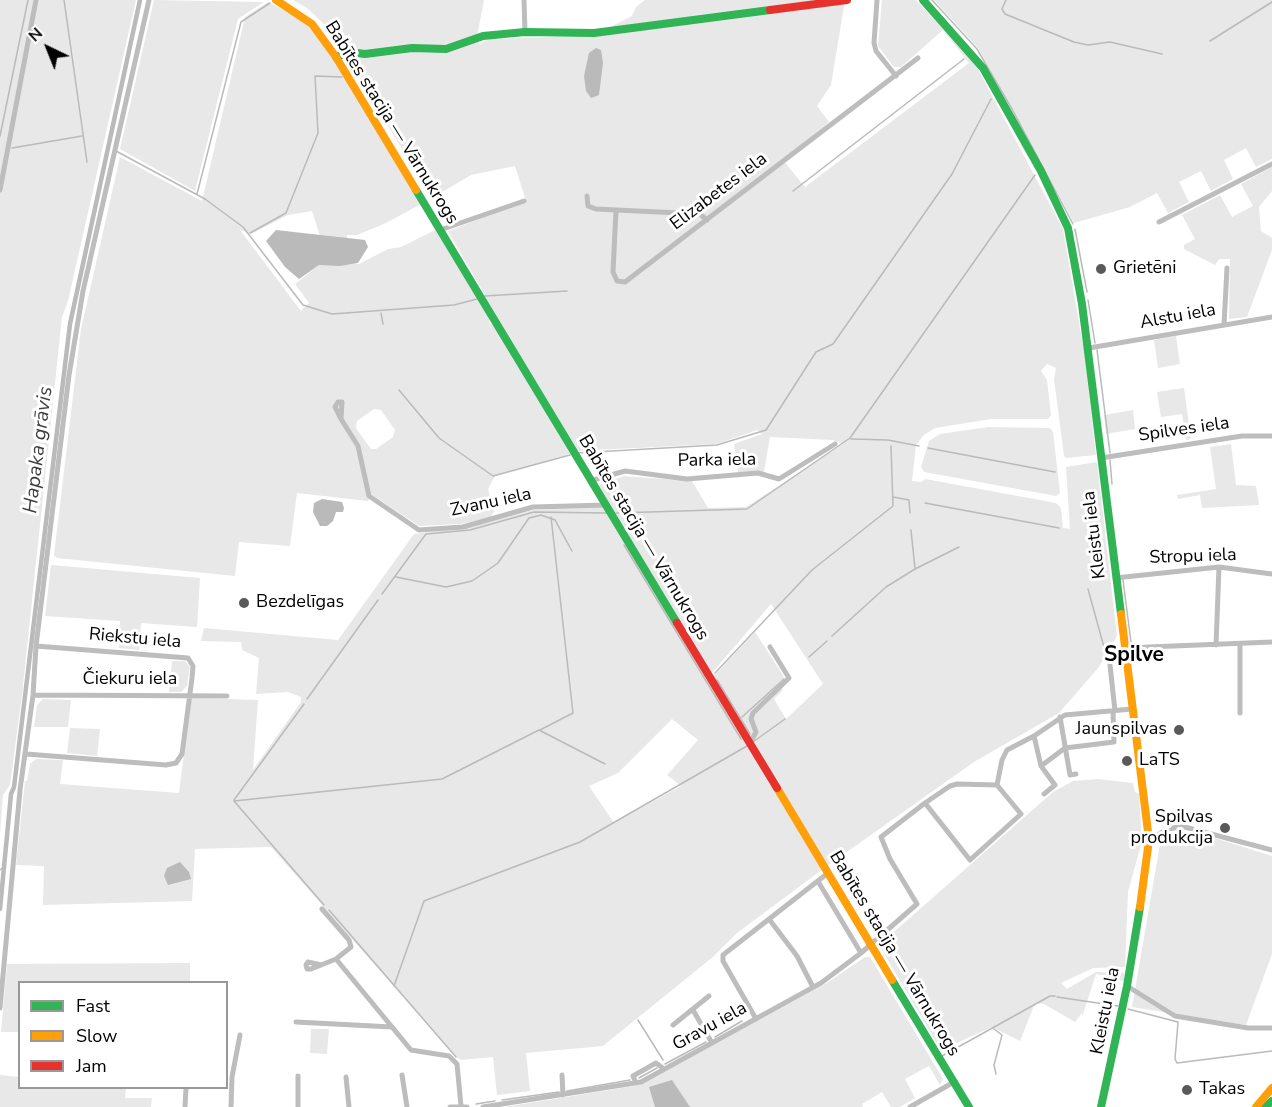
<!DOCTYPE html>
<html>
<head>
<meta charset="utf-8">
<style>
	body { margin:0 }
	#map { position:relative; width:1272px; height:1107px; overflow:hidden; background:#fff; font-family:"Nunito Sans",sans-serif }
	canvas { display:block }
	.legend { position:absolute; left:18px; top:981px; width:210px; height:108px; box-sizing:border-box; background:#fff; border:2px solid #999; margin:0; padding:8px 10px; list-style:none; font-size:18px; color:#000 }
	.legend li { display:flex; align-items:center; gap:12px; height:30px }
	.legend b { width:30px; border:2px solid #999 }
	.north { position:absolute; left:18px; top:18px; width:60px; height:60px; -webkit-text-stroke:4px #fff; paint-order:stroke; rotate:317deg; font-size:16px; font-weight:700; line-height:24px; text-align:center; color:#000 }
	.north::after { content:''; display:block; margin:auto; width:21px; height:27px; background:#000; clip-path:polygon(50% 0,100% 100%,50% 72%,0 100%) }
</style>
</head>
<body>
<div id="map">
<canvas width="1272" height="1107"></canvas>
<ul class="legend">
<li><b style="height:8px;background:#30b455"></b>Fast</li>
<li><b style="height:8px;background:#ff9f0a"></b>Slow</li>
<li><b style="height:8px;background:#e5322d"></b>Jam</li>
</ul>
<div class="north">N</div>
</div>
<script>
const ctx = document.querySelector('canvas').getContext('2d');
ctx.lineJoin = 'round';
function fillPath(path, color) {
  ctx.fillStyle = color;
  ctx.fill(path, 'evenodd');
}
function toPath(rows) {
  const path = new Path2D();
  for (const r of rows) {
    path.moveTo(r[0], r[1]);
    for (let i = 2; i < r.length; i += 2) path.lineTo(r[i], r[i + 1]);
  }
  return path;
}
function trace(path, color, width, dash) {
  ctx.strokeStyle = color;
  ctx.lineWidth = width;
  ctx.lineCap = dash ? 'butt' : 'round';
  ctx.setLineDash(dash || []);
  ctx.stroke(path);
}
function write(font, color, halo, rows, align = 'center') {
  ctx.font = font + ' "Nunito Sans",sans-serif';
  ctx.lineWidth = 6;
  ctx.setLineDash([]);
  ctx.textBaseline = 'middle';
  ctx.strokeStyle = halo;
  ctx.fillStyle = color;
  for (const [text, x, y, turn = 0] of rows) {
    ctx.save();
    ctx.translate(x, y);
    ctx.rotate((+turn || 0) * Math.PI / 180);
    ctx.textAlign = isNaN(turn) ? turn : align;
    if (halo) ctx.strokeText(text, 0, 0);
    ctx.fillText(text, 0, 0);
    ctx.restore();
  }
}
const green = toPath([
	[0,0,136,0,68,301,62,317,22,695,10,785,3,795,0,834],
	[154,0,264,2,238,19,195,191,120,149],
	[293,0,484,0,477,37,480,44,489,39,606,35,608,28,632,16,636,7,645,0,845,0,831,85,817,106,829,122,783,160,805,187,969,63,943,30,901,67,894,67,878,46,882,0,916,0,973,60,1063,229,1084,352,1096,455,1066,458,1064,456,1054,379,1056,368,1047,364,1041,371,1047,380,1051,415,1048,419,991,419,935,428,924,435,916,445,912,481,921,482,925,479,1056,503,1061,508,1063,528,1070,529,1066,467,1097,462,1117,636,1099,667,1059,713,974,762,827,866,737,933,714,956,603,1046,526,1053,530,1091,497,1095,493,1057,461,1060,456,1057,271,847,195,849,192,901,43,905,44,866,16,865,25,781,27,781,30,764,36,759,63,760,60,784,179,793,191,698,258,700,253,770,301,702,301,697,288,692,256,694,259,658,242,650,241,642,201,641,204,628,338,640,414,534,471,527,533,510,608,505,599,485,624,476,692,481,708,508,746,507,843,444,833,440,770,437,764,472,738,472,734,444,762,434,757,430,717,444,575,451,487,311,490,324,494,325,570,454,495,476,488,489,494,511,490,518,461,524,419,526,371,494,368,501,297,493,290,546,239,542,235,576,57,558,54,555,81,329,120,157,202,201,245,17,268,2,300,18,310,27,330,53,421,204,386,223,357,235,347,235,347,239,320,236,312,211,288,215,251,234,240,230,301,311,309,303,295,284,319,265,359,264,388,249,401,247,437,229,477,296,485,295,448,231,526,201,515,166,471,175,432,198,329,29,307,8],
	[374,409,381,410,395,430,393,437,376,449,371,449,356,428,357,421],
	[771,604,823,684,786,719,774,699,783,690,777,684,784,679,783,675,755,632,709,681,706,680],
	[672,719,698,740,667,775,681,786,614,823,589,786,618,773],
	[934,0,1272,0,1272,159,1256,167,1246,148,1224,160,1233,179,1211,191,1201,171,1179,182,1189,202,1168,213,1157,193,1130,207,1074,223,978,48],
	[1272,167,1272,191,1259,207,1261,231,1272,238,1272,250,1247,317,1229,319,1230,259,1219,259,1215,265,1184,249,1184,245,1195,239,1182,215,1220,195,1232,217,1253,206,1241,184],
	[1176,336,1180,364,1158,368,1154,340],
	[1184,388,1191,439,1186,440,1182,414,1161,417,1157,392],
	[1133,410,1135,429,1106,434,1104,415],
	[988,427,1050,428,1053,432,1060,493,1056,496,924,472,921,467,929,441,940,434],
	[1231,444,1236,485,1256,486,1259,505,1202,508,1200,495,1178,499,1177,495,1216,489,1210,447],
	[51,565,200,578,197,627,141,623,139,650,119,648,120,621,45,616],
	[172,661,185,661,190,667,187,686,181,692,169,692],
	[43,699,71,700,68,727,34,727,37,705],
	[70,728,100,729,97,756,67,753],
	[1098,779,1133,783,1135,792,1139,794,1142,841,1128,892,1125,967,1093,968,1061,983,1067,989,1096,972,1124,973,1124,981,1096,974,1082,1017,1082,1013,1075,1022,1044,1004,1035,1003,1020,1041,992,1027,941,1050,879,945,1053,792,1073,781],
	[1181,832,1218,839,1272,856,1272,954,1246,1025,1132,1007,1160,844],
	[865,957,870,957,943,1079,940,1085,929,1066,905,1079,915,1098,900,1107,891,1107,882,1092,862,1104,863,1107,504,1107,640,1085,827,983],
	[190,963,190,982,20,982,19,1032,1,1032,7,964],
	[311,1029,329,1029,327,1054,310,1053],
	[0,1075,19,1077,20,1088,126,1088,125,1098,152,1098,151,1107,0,1107]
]);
const water = toPath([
	[596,48,601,50,603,63,599,95,591,98,586,91,584,76,589,53],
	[276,230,365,240,368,247,358,263,340,266,319,265,299,279,285,267,266,241],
	[322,499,342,502,344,508,343,512,336,512,333,521,327,526,320,526,313,512,314,503],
	[180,862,189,872,191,879,168,885,164,876,167,868],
	[672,1080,690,1107,655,1107,649,1087]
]);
const stream = toPath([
	[64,0,87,162],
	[932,0,977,49,1012,109,1073,224],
	[1006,0,1002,9,1005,14,1074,42,1088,45,1110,42,1162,54],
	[1210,41,1272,2],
	[0,136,28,0],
	[12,148,82,136],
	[116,151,205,199,243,227,303,305,332,314,454,305,477,299],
	[793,191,964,59],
	[197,194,241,22,270,3],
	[1075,229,1087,292],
	[250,233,286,213,318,133,315,76,342,77],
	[485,296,567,291],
	[1088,300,1095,343],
	[381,313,383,324],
	[1097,350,1110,453],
	[399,390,439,438,493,476,570,455],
	[851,439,888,440,919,446],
	[928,448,1055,472],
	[577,453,717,445,766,430,816,352,833,344,952,174,991,99],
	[1110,460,1112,484],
	[893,497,909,500,910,513],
	[925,503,1059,528],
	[616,513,747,509,850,438,1035,175],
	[624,545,741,739],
	[915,569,959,547],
	[396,577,446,587,472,581,498,563,529,518,541,515,555,520,572,551],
	[1123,580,1131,642],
	[1088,589,1107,658],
	[382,594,426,534,470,530,534,512,606,513],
	[832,636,886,587,915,569,911,530],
	[809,657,827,641],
	[715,673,812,570,893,506,891,446],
	[717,680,750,734],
	[307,699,378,600],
	[742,717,784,679],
	[540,730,573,713,551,517],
	[753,742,785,719],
	[234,800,304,704],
	[234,801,442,779,539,730,605,764],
	[234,801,324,905],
	[0,870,4,867],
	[329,910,456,1057],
	[394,986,424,901,580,842,747,746],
	[1057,997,1118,1006],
	[1128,1009,1178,1022,1175,1059,1177,1063,1272,1051],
	[638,1020,663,1060],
	[994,1029,1002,1035,994,1065,996,1074],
	[715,1037,742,1021],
	[942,1056,1050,996,1055,996],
	[665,1064,706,1042],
	[639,1078,657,1068],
	[567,1091,630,1080],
	[502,1100,559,1092],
	[476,1104,495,1101]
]);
const canal = toPath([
	[0,909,11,794,14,787,70,324,140,0]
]);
const street = toPath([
	[524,0,525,32],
	[877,0,874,43,876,51,896,76],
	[0,190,36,0],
	[587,196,588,206,596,209,700,214,707,220],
	[616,210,613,272,617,281,625,282,918,58],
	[1159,222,1272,164],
	[440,230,524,201],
	[1224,325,1227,268],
	[1089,348,1272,317],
	[341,419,342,402,338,402,335,407,341,419,358,446,369,496,419,530,463,527,533,507,606,505],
	[1101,458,1242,436,1272,436],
	[590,481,625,471,687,479,758,473,779,479,835,444],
	[1115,578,1219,567,1272,574],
	[1240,644,1240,713],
	[1216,645,1219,567],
	[1124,648,1272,642],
	[1110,665,1115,711],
	[33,695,227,696],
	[1060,717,1070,775,1076,774],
	[1034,736,1041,766],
	[750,743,756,732,751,719,753,713,789,678,770,647],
	[26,754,166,765,176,763,182,754,192,678,193,666,188,658,36,646],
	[997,785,957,784,950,786,925,803,970,860,1021,814,997,785,1002,760,1007,750,1034,736,1065,715,1132,709],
	[1044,794,1055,785,1041,766,1065,748,1114,742,1113,711],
	[1149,840,1166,830,1181,826,1272,850],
	[819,883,861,953],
	[769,919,797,956,813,987],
	[336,959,411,1050,449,1056,457,1064,461,1106],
	[321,965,308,962,306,965,307,969,311,969,336,959,351,947,349,940,322,909],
	[1127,986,1175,1016,1248,1028,1272,1028],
	[0,1008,20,790,33,695,36,646,69,375,83,291,149,0],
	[693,1010,712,1043],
	[756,1019,723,961,723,955,828,873],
	[296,1022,392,1027],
	[673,1025,709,996],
	[402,1075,407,1107],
	[562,1075,563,1095],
	[346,1077,349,1107],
	[636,1083,633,1076,656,1063,664,1069],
	[185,1107,186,1088],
	[231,1107,232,1077,240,1035],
	[298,1107,298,1076],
	[450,1107,467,1107],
	[483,1107,641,1082,821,983,861,953,917,904,890,859,881,837,925,803],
	[910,1107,954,1082]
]);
const fast = toPath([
	[923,0,983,68,1041,171,1068,228,1082,304,1121,614],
	[336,57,349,52,365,54,412,48,446,49,483,36,525,32,594,33,770,10],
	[416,190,677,623],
	[892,980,969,1107],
	[1101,1107,1127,986,1140,907],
	[1265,1107,1272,1101]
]);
const slow = toPath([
	[276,0,312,24,336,57,416,190],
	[1121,614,1149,840,1140,907],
	[777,788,892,980],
	[1256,1107,1272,1088]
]);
const jam = toPath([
	[770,10,847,0],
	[677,623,777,788]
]);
const markers = [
	[1101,269,6,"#595959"],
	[244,603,6,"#595959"],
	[1179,730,6,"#595959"],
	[1127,761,6,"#595959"],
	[1225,828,6,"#595959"],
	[1187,1090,6,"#595959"]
];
const streetNames = [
	["Babītes stacija — Vārnukrogs",391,123,58],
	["Elizabetes iela",719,192,-37],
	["Alstu iela",1178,317,-10],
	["Spilves iela",1184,430,-8],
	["Parka iela",717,461,-1],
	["Zvanu iela",491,503,-12],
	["Kleistu iela",1095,535,-97],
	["Babītes stacija — Vārnukrogs",643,538,59],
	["Stropu iela",1193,557,-2],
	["Riekstu iela",135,639,5],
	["Čiekuru iela",130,680],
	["Babītes stacija — Vārnukrogs",894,954,59],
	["Kleistu iela",1106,1011,-79],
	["Gravu iela",710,1027,-29]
];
const poiNames = [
	["Grietēni",1113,269],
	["Bezdelīgas",256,603],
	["Jaunspilvas",1167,730,"right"],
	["LaTS",1139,761],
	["Spilvas",1213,818,"right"],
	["produkcija",1213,839,"right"],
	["Takas",1199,1090]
];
const waterNames = [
	["Hapaka grāvis",39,450,-83]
];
const quarterNames = [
	["Spilve",1134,656]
];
fillPath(green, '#e8e8e8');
fillPath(water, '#bababa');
trace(stream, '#bababa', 1.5);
trace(canal, '#bababa', 4.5);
trace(street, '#bdbdbd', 5);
trace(fast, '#30b455', 8);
trace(slow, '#ff9f0a', 8);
trace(jam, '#e5322d', 8);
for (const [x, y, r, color] of markers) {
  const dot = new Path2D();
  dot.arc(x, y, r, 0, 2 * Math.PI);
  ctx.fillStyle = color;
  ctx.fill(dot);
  trace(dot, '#fff', 2);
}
write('18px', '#000', '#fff', streetNames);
write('18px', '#000', '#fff', poiNames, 'left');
write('italic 20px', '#3d3d3d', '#fff', waterNames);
write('bold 21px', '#000', '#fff', quarterNames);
</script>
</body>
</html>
